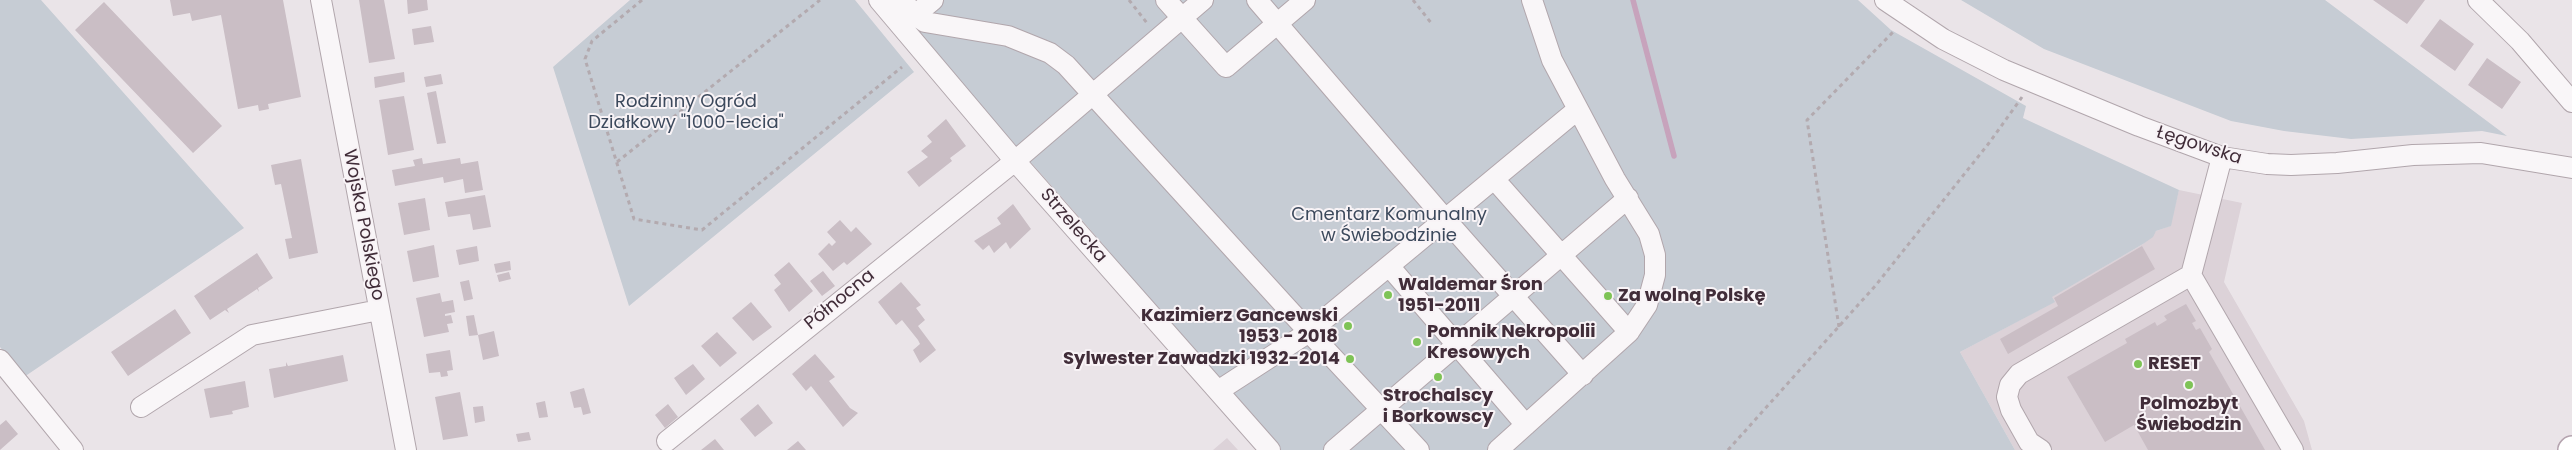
<!DOCTYPE html>
<html>
<head>
<meta charset="utf-8">
<style>
	body { margin:0 }
	canvas { display:block; background:#eae4e8 }
</style>
</head>
<body>
<canvas width="2572" height="450"></canvas>
<script>
const ctx = document.querySelector('canvas').getContext('2d');
ctx.lineJoin = 'round';
function fillPath(path, color) {
  ctx.fillStyle = color;
  ctx.fill(path, 'evenodd');
}
function toPath(rows) {
  const path = new Path2D();
  for (const r of rows) {
    path.moveTo(r[0], r[1]);
    for (let i = 2; i < r.length; i += 2) path.lineTo(r[i], r[i + 1]);
  }
  return path;
}
function trace(path, color, width, dash) {
  ctx.strokeStyle = color;
  ctx.lineWidth = width;
  ctx.lineCap = dash ? 'butt' : 'round';
  ctx.setLineDash(dash || []);
  ctx.stroke(path);
}
function write(font, color, halo, rows, align = 'center') {
  ctx.font = font + ' Poppins,sans-serif';
  ctx.lineWidth = 4;
  ctx.setLineDash([]);
  ctx.textBaseline = 'middle';
  ctx.strokeStyle = halo;
  ctx.fillStyle = color;
  for (const [text, x, y, turn = 0] of rows) {
    ctx.save();
    ctx.translate(x, y);
    ctx.rotate((+turn || 0) * Math.PI / 180);
    ctx.textAlign = isNaN(turn) ? turn : align;
    if (halo) ctx.strokeText(text, 0, 0);
    ctx.fillText(text, 0, 0);
    ctx.restore();
  }
}
const built = toPath([
	[2179,190,2242,203,2224,282,2304,421,2312,450,2015,450,1960,352,2054,302,2051,297,2143,244,2156,231,2170,226],
	[1227,438,1238,450,1213,450]
]);
const green = toPath([
	[0,0,41,0,244,228,24,377,0,347],
	[630,0,855,0,914,72,629,306,553,67],
	[887,0,1858,0,1891,30,2026,106,2023,118,2179,190,2171,226,2156,231,2153,237,2143,244,2052,297,2055,302,1960,352,2015,450,1279,450,1088,227],
	[1961,0,2325,0,2507,136,2482,131,2351,139,2284,131,2231,121,2044,49]
]);
const stream = toPath([
	[1633,0,1674,156]
]);
const building = toPath([
	[170,0,283,0,301,97,268,104,269,109,259,111,258,105,238,109,221,15,192,21,190,13,173,16],
	[359,0,384,0,395,59,369,63],
	[407,0,427,0,428,10,408,14],
	[2373,0,2425,0,2407,24],
	[104,2,222,126,193,153,75,30],
	[2440,19,2474,44,2455,71,2420,46],
	[431,26,434,42,414,45,412,29],
	[2487,58,2521,82,2502,109,2468,85],
	[404,72,405,82,375,88,374,77],
	[441,74,443,84,426,87,424,77],
	[436,91,446,143,437,144,427,93],
	[404,96,414,150,388,155,379,100],
	[946,119,966,146,950,158,952,161,919,187,907,172,928,157,921,151,932,142,927,136],
	[422,158,423,164,460,158,461,164,478,161,483,190,465,193,463,179,444,183,443,177,395,186,392,170,415,166,413,160],
	[301,159,318,253,289,259,285,239,292,238,281,184,275,185,271,165],
	[485,195,491,227,473,230,470,214,448,217,445,202],
	[425,198,430,230,404,235,398,203],
	[1013,204,1031,229,1010,249,1006,242,994,253,989,245,983,250,974,241,1001,224,997,218],
	[840,220,851,232,856,227,872,244,847,265,844,262,833,271,818,254,829,243,832,246,836,242,827,232],
	[434,245,439,277,413,282,407,251],
	[477,246,479,261,459,265,456,250],
	[2142,246,2155,269,2008,354,2000,339,2058,306,2054,298],
	[257,253,273,278,258,288,259,292,257,289,227,309,229,313,225,310,210,320,194,296],
	[510,261,511,270,496,273,494,264],
	[789,262,813,291,789,312,774,290,781,284,774,275],
	[823,271,835,286,822,296,810,281],
	[509,272,511,279,499,282,497,275],
	[469,280,473,299,464,301,460,282],
	[901,282,921,305,916,308,925,320,918,326,936,350,920,363,913,350,920,344,918,340,902,320,896,325,878,302],
	[440,293,442,302,453,300,455,312,445,314,445,316,451,315,453,323,447,324,449,332,424,337,416,298],
	[751,302,772,327,753,341,732,318],
	[2186,304,2196,321,2192,323,2196,330,2200,328,2212,349,2209,352,2265,450,2148,450,2134,425,2105,442,2067,377,2127,343,2125,339,2155,322,2157,326,2167,320,2164,316],
	[175,309,191,333,128,376,111,352],
	[474,315,478,335,494,331,499,356,483,360,478,335,469,336,466,316],
	[717,332,737,353,720,367,701,346],
	[450,350,453,370,447,371,448,376,441,377,440,372,429,373,426,354],
	[815,354,835,377,829,381,850,408,858,413,843,427,811,386,806,391,792,374],
	[343,355,348,381,274,398,269,369,286,366,286,362,288,366],
	[693,364,705,379,686,395,674,378],
	[245,381,249,407,232,411,233,414,210,418,204,389],
	[584,388,591,413,583,415,581,407,574,408,570,392],
	[460,392,468,436,443,440,435,397],
	[545,401,548,417,539,418,536,403],
	[668,404,678,417,665,428,655,415],
	[758,404,773,423,755,437,740,419],
	[483,406,485,421,475,423,473,407],
	[6,420,18,434,0,450,0,425],
	[529,432,531,440,518,442,516,434],
	[715,439,724,450,701,450],
	[798,441,806,450,787,450]
]);
const path = toPath([
	[642,0,592,41,585,59,634,219,702,230,902,67],
	[1129,0,1147,23],
	[1413,0,1432,24],
	[617,162,820,0],
	[1839,327,1807,120,1895,30],
	[1728,450,1876,285,1989,143,2022,97]
]);
const minor = toPath([
	[321,0,406,450],
	[879,0,1015,161,1270,450],
	[902,0,915,15,925,22,1008,36,1050,53,1066,65,1309,332,1419,450],
	[1166,0,1226,67,1305,0],
	[1257,0,1446,220,1583,375],
	[1885,0,1943,39,2004,70,2139,126,2222,157,2267,164,2291,165,2337,163,2413,155,2481,153,2572,168],
	[2478,0,2520,41,2572,102],
	[915,15,933,0],
	[1495,180,1629,332],
	[1389,266,1526,425],
	[2191,275,2293,450],
	[0,360,73,450],
	[1218,391,1309,332,1577,110],
	[141,407,252,335,379,310],
	[667,441,1015,161,1203,0],
	[1334,450,1628,198],
	[1498,450,1629,332,1647,305,1655,275,1655,255,1649,234,1615,179,1552,60,1532,0],
	[2041,450,2029,442,2011,410,2007,397,2010,385,2019,374,2191,275,2222,157]
]);
const major = toPath([
	[2571,450,2572,449]
]);
const markers = [
	[1388,295,5,"#7ec356"],
	[1608,296,5,"#7ec356"],
	[1348,326,5,"#7ec356"],
	[1417,342,5,"#7ec356"],
	[1350,359,5,"#7ec356"],
	[2138,364,5,"#7ec356"],
	[1438,377,5,"#7ec356"],
	[2189,385,5,"#7ec356"]
];
const parkNames = [
	["Rodzinny Ogród",686,102],
	["Działkowy \"1000-lecia\"",686,123],
	["Cmentarz Komunalny",1389,215],
	["w Świebodzinie",1389,236]
];
const streetNames = [
	["Łęgowska",2199,146,18],
	["Wojska Polskiego",363,225,79],
	["Strzelecka",1073,226,49],
	["Północna",840,300,-39]
];
const poiNames = [
	["Waldemar Śron",1398,285],
	["1951-2011",1398,306],
	["Za wolną Polskę",1618,296],
	["Kazimierz Gancewski",1338,316,"right"],
	["1953 - 2018",1338,337,"right"],
	["Pomnik Nekropolii",1427,332],
	["Kresowych",1427,353],
	["Sylwester Zawadzki 1932-2014",1340,359,"right"],
	["RESET",2148,364],
	["Strochalscy",1438,396,"center"],
	["i Borkowscy",1438,417,"center"],
	["Polmozbyt",2189,404,"center"],
	["Świebodzin",2189,425,"center"]
];
fillPath(built, '#dcd2d8');
fillPath(green, '#c6ccd4');
trace(stream, '#c7a3bc', 5.5);
fillPath(building, '#cabec5');
trace(minor, '#b1a6ac', 22);
trace(major, '#b5a4af', 28);
trace(path, '#b3aaaf', 3, [4, 4]);
trace(minor, '#f9f6f8', 20);
trace(major, '#fff', 25);
for (const [x, y, r, color] of markers) {
  const dot = new Path2D();
  dot.arc(x, y, r, 0, 2 * Math.PI);
  ctx.fillStyle = color;
  ctx.fill(dot);
  trace(dot, '#f8f3f6', 2);
}
write('18px', '#3c495c', '#f8f3f6', parkNames);
write('18px', '#412d39', '#f8f3f6', streetNames);
write('bold 18px', '#412d39', '#f8f3f6', poiNames, 'left');
</script>
</body>
</html>
